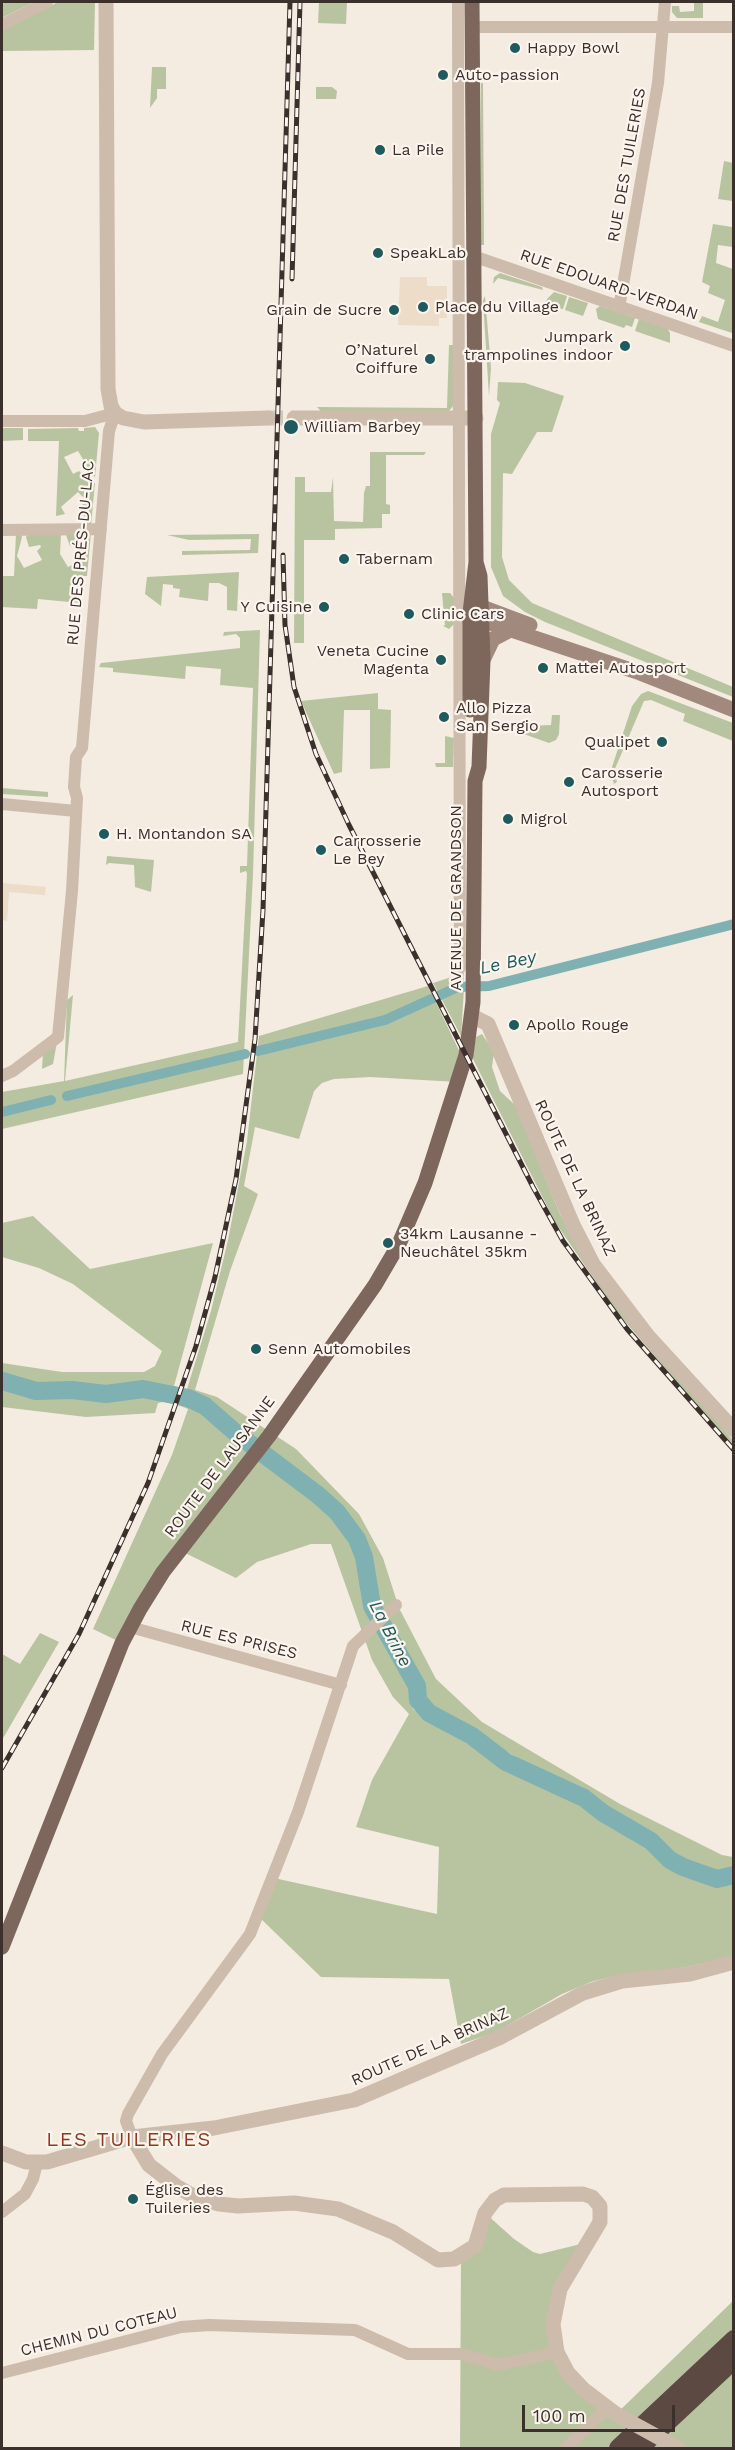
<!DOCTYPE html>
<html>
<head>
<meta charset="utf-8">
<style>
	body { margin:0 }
	#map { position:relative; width:735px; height:2450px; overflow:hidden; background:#f4ebe1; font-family:"Work Sans",sans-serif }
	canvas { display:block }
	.frame { position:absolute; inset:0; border:3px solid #3b302b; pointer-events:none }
	.scale { position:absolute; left:522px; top:2405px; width:153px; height:27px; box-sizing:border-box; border:3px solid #3b302b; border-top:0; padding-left:8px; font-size:18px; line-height:21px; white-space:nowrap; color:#3b302b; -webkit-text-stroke:4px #fbf5ee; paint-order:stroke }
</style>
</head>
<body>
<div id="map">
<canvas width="735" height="2450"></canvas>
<div class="frame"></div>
<div class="scale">100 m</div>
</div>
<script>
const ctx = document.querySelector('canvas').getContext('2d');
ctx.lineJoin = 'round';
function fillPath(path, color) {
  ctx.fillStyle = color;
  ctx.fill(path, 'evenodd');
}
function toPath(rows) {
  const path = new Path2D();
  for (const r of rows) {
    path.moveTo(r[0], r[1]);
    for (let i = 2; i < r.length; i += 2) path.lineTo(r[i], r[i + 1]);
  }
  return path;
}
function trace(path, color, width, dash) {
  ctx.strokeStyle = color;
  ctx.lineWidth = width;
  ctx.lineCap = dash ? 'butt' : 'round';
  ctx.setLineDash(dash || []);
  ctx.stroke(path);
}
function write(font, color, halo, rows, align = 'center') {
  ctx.font = font + ' "Work Sans",sans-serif';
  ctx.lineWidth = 4.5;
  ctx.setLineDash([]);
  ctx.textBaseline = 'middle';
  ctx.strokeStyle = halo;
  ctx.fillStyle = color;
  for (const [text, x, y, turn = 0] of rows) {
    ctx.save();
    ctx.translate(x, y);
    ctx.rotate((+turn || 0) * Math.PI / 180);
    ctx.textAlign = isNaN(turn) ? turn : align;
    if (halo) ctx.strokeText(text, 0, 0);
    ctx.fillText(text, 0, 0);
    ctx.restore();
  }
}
const green = toPath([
	[6,2,34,2,2,18,2,4],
	[58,2,95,2,94,50,3,51,2,30],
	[319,2,347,2,346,24,318,23],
	[694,2,703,2,703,18,677,18,672,12,672,6,679,6,680,12,694,11],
	[152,67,166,67,166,89,157,89,157,98,150,108],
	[481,83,483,83,484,245,480,245],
	[316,87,332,87,337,91,336,99,316,99],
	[724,161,733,163,733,201,718,199],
	[733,222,733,247,718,245,716,263,733,269,732,333,699,322,702,316,718,322,725,300,708,293,710,286,702,282,713,224,732,227],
	[500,273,542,287,543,290,498,278,493,284,494,277],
	[554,292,567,296,563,309,545,306,547,299],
	[485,296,491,368,489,396,483,300],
	[569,297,588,303,583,316,565,310],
	[600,306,635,318,632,327,626,325,624,328,598,319,596,309],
	[639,319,667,328,670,333,670,343,635,331],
	[449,345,453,345,453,406,448,412,322,412,317,407,447,408],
	[498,382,525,383,564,396,552,432,537,432,512,474,503,473,502,557,509,580,532,603,733,687,733,697,545,622,525,612,503,596,491,567,491,434,500,403,497,400],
	[95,427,99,433,95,477,84,468,87,466,78,451,64,457,73,474,79,471,91,483,95,483,91,525,88,525,80,507,85,502,84,498,78,492,61,507,65,514,56,516,59,441,28,441,28,429,78,428,79,431,84,431,84,428],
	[2,428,23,428,23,440,2,441],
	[370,452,426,452,424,455,386,455,386,504,390,505,390,514,382,514,382,528,335,529,335,540,304,540,304,643,294,643,295,477,305,477,305,492,331,492,333,477,334,521,363,522,364,493,366,486,370,486],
	[29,533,61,534,60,554,68,567,82,560,74,544,70,546,66,535,91,533,87,576,82,576,80,603,38,599,37,609,2,607,2,576,14,576,16,534,21,534,22,537,17,556,24,568,42,560,37,551,41,547,40,545,29,547,26,537],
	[259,534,258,553,182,555,182,551,250,550,251,539,189,540,167,535],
	[239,572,237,611,227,610,227,587,219,583,209,583,208,601,179,597,180,589,173,588,173,585,163,584,161,606,145,594,147,577],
	[442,593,450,593,454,598,454,624,449,629,443,626,445,625],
	[260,630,253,874,243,1074,2,1129,2,1092,64,1081,67,1000,73,995,65,1081,238,1042,247,874,246,871,240,873,240,866,247,866,253,688,220,685,221,669,186,666,185,679,113,672,113,668,99,667,101,663,240,648,240,638,236,634,223,636,224,632],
	[648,691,733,723,733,741,683,721,685,714,651,700,644,701,614,771,617,782,614,784,610,773,632,706,641,694],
	[378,693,378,709,391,710,390,768,370,769,370,710,344,710,342,772,334,774,301,701],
	[552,715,560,715,559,734,556,740,549,743,521,733,529,726,551,725],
	[445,736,454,738,453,767,436,767,435,763,445,763],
	[2,788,48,792,48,797,2,794],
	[107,856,154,860,151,892,135,887,134,865,109,863,106,865],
	[464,973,463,985,450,987,439,994,433,983],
	[428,986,464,1061,458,1082,370,1077,334,1079,322,1083,314,1091,299,1139,255,1127,244,1186,258,1194,230,1271,195,1390,217,1397,296,1449,359,1514,383,1558,399,1608,436,1679,482,1722,620,1804,722,1855,733,1857,733,1872,728,1874,713,1876,685,1866,670,1856,654,1837,468,1729,446,1719,423,1694,412,1703,413,1709,439,1728,654,1847,671,1865,710,1884,733,1884,733,1956,687,1967,614,1976,591,1982,562,1994,496,2032,461,2044,449,1979,321,1977,258,1916,274,1878,437,1914,439,1847,356,1827,372,1780,409,1714,393,1697,372,1660,331,1544,311,1544,257,1562,236,1578,179,1550,122,1643,93,1629,172,1455,188,1409,168,1401,158,1403,155,1413,86,1417,2,1407,2,1363,62,1372,144,1372,155,1366,162,1351,73,1284,39,1268,2,1257,2,1223,33,1216,90,1269,213,1243,174,1386,187,1389,211,1311,228,1240,247,1141,259,1036],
	[457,989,464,989,461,1036,441,998],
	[482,1034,494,1052,492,1067,500,1091,516,1106,560,1214,587,1265,646,1340,733,1440,733,1447,616,1311,555,1222,472,1057,476,1037],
	[57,1042,53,1064,42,1069,43,1053],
	[40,1633,59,1642,2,1740,2,1654,20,1664],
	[485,2213,514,2239,533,2252,540,2254,589,2242,565,2278,557,2352,616,2414,733,2301,733,2448,460,2448,461,2256]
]);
const plaza = toPath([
	[400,277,427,277,427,286,447,286,447,318,439,318,439,326,398,325],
	[2,883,46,887,45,895,9,892,7,921,2,920]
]);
const canal = toPath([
	[258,1051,385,1020,458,987,489,986,734,924],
	[67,1096,245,1054],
	[2,1112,51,1100]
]);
const river = toPath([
	[2,1381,36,1391,72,1390,106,1394,143,1389,188,1398,205,1406,237,1434,318,1495,337,1512,357,1539,364,1557,372,1606,417,1686,418,1700,429,1713,472,1736,506,1762,584,1798,603,1813,651,1841,670,1860,683,1867,717,1879,734,1875]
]);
const tertiaryTunnel = toPath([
	[268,418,294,418]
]);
const minor = toPath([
	[458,2,460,968],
	[2,25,47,2],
	[472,27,734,27],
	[473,256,734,346],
	[619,308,658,83,665,2],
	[2,421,85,421,115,413],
	[2,530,101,529],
	[2,804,76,811],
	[2,1076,13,1071,58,1037,72,891,77,798,74,787,76,757,82,748,109,431,115,413],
	[130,1627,341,1685],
	[132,2137,126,2121,128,2114,162,2054,250,1934,298,1812,353,1646,396,1605],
	[2,2212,25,2194,33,2179,37,2163],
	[2,2373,181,2327,209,2325,355,2330,408,2354,461,2354,498,2365,557,2352],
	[566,2448,607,2408]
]);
const tertiary = toPath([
	[106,2,108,389,111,406,115,413,123,418,144,422,268,418],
	[294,418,476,418],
	[472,1016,488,1024,573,1225,593,1264,648,1336,734,1430],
	[132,2137,149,2165,176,2186,197,2198,219,2204,238,2206,294,2203,338,2209,393,2232,438,2260,454,2259,475,2246,485,2213,495,2200,504,2195,583,2194,592,2197,600,2206,600,2222,560,2289,553,2324,557,2352,568,2373,583,2389,616,2414],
	[2,2153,26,2162,47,2162,132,2137,214,2128,354,2100,501,2037,583,1993,622,1981,690,1974,734,1962]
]);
const secondary = toPath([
	[482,607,530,625],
	[481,620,640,673,734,710],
	[483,660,493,639,512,629]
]);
const primary = toPath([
	[470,710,470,613,476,562,472,2],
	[2,1947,122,1643,140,1609,163,1572,269,1436,375,1285,399,1244,425,1183,466,1055,473,1002,475,781,479,767,483,660,480,576,476,562]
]);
const motorway = toPath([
	[618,2448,734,2339],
	[640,2448,734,2360]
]);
const rail = toPath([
	[292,279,300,2],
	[283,555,285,625,294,687,316,754,349,825,533,1187,563,1241,627,1329,734,1450],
	[2,1768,79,1634,148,1483,196,1346,215,1277,236,1179,255,1039,263,910,290,2]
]);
const tertiaryBridge = toPath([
	[616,2414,678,2448]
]);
const markers = [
	[515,48,6,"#1f5a5e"],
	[443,75,6,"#1f5a5e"],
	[380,150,6,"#1f5a5e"],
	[378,253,6,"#1f5a5e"],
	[423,307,6,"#1f5a5e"],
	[394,310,6,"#1f5a5e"],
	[625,346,6,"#1f5a5e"],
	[430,359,6,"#1f5a5e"],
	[291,427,8,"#1f5a5e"],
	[344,559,6,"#1f5a5e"],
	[324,607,6,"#1f5a5e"],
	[409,614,6,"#1f5a5e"],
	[441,660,6,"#1f5a5e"],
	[543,668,6,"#1f5a5e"],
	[444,717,6,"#1f5a5e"],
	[662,742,6,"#1f5a5e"],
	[569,782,6,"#1f5a5e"],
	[508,819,6,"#1f5a5e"],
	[104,834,6,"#1f5a5e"],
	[321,850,6,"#1f5a5e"],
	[514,1025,6,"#1f5a5e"],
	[388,1243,6,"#1f5a5e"],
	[256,1349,6,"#1f5a5e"],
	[133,2199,6,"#1f5a5e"]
];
const poiNames = [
	["Happy Bowl",527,48],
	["Auto-passion",455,75],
	["La Pile",392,150],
	["SpeakLab",390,253],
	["Place du Village",435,307],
	["Grain de Sucre",382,310,"right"],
	["Jumpark",613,337,"right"],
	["trampolines indoor",613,355,"right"],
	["O’Naturel",418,350,"right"],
	["Coiffure",418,368,"right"],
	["William Barbey",304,427],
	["Tabernam",356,559],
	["Y Cuisine",312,607,"right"],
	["Clinic Cars",421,614],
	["Veneta Cucine",429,651,"right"],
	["Magenta",429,669,"right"],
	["Mattei Autosport",555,668],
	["Allo Pizza",456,708],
	["San Sergio",456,726],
	["Qualipet",650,742,"right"],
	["Carosserie",581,773],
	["Autosport",581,791],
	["Migrol",520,819],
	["H. Montandon SA",116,834],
	["Carrosserie",333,841],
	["Le Bey",333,859],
	["Apollo Rouge",526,1025],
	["34km Lausanne -",400,1234],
	["Neuchâtel 35km",400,1252],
	["Senn Automobiles",268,1349],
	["Église des",145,2190],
	["Tuileries",145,2208]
];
const streetNames = [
	["RUE DES TUILERIES",627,165,-80],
	["RUE EDOUARD-VERDAN",609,285,19],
	["RUE DES PRÉS-DU-LAC",81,553,-85],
	["AVENUE DE GRANDSON",456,898,-90],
	["ROUTE DE LA BRINAZ",575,1178,65],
	["ROUTE DE LAUSANNE",220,1467,-53],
	["RUE ES PRISES",239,1640,14],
	["ROUTE DE LA BRINAZ",430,2047,-24],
	["CHEMIN DU COTEAU",99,2332,-14]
];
const waterNames = [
	["Le Bey",508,963,-12],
	["La Brine",390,1634,63]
];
const quarterNames = [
	["LES TUILERIES",129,2140]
];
fillPath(green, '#b8c4a0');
fillPath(plaza, '#ecdcc8');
trace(canal, '#7fb0b2', 10);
trace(river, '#7fb0b2', 18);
trace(tertiaryTunnel, '#cfc6bd', 15, [15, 8]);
trace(minor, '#cdbbac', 12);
trace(tertiary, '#cdbbac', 15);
trace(secondary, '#a18a7d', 15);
trace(primary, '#7d675c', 15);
trace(motorway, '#5c4a42', 18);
trace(rail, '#3b302b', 5);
trace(rail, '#fbf5ee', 3, [9]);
trace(tertiaryBridge, '#cdbbac', 15);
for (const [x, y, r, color] of markers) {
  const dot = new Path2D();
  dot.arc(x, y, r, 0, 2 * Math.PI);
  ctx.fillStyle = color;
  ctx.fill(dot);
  trace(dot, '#fbf5ee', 2);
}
write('16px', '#3b302b', '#fbf5ee', poiNames, 'left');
write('16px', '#3b302b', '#fbf5ee', streetNames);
write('italic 18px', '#1f5a5e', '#fbf5ee', waterNames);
ctx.letterSpacing = '1.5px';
write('20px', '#8c3b22', '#fbf5ee', quarterNames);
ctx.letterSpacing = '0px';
</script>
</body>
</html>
